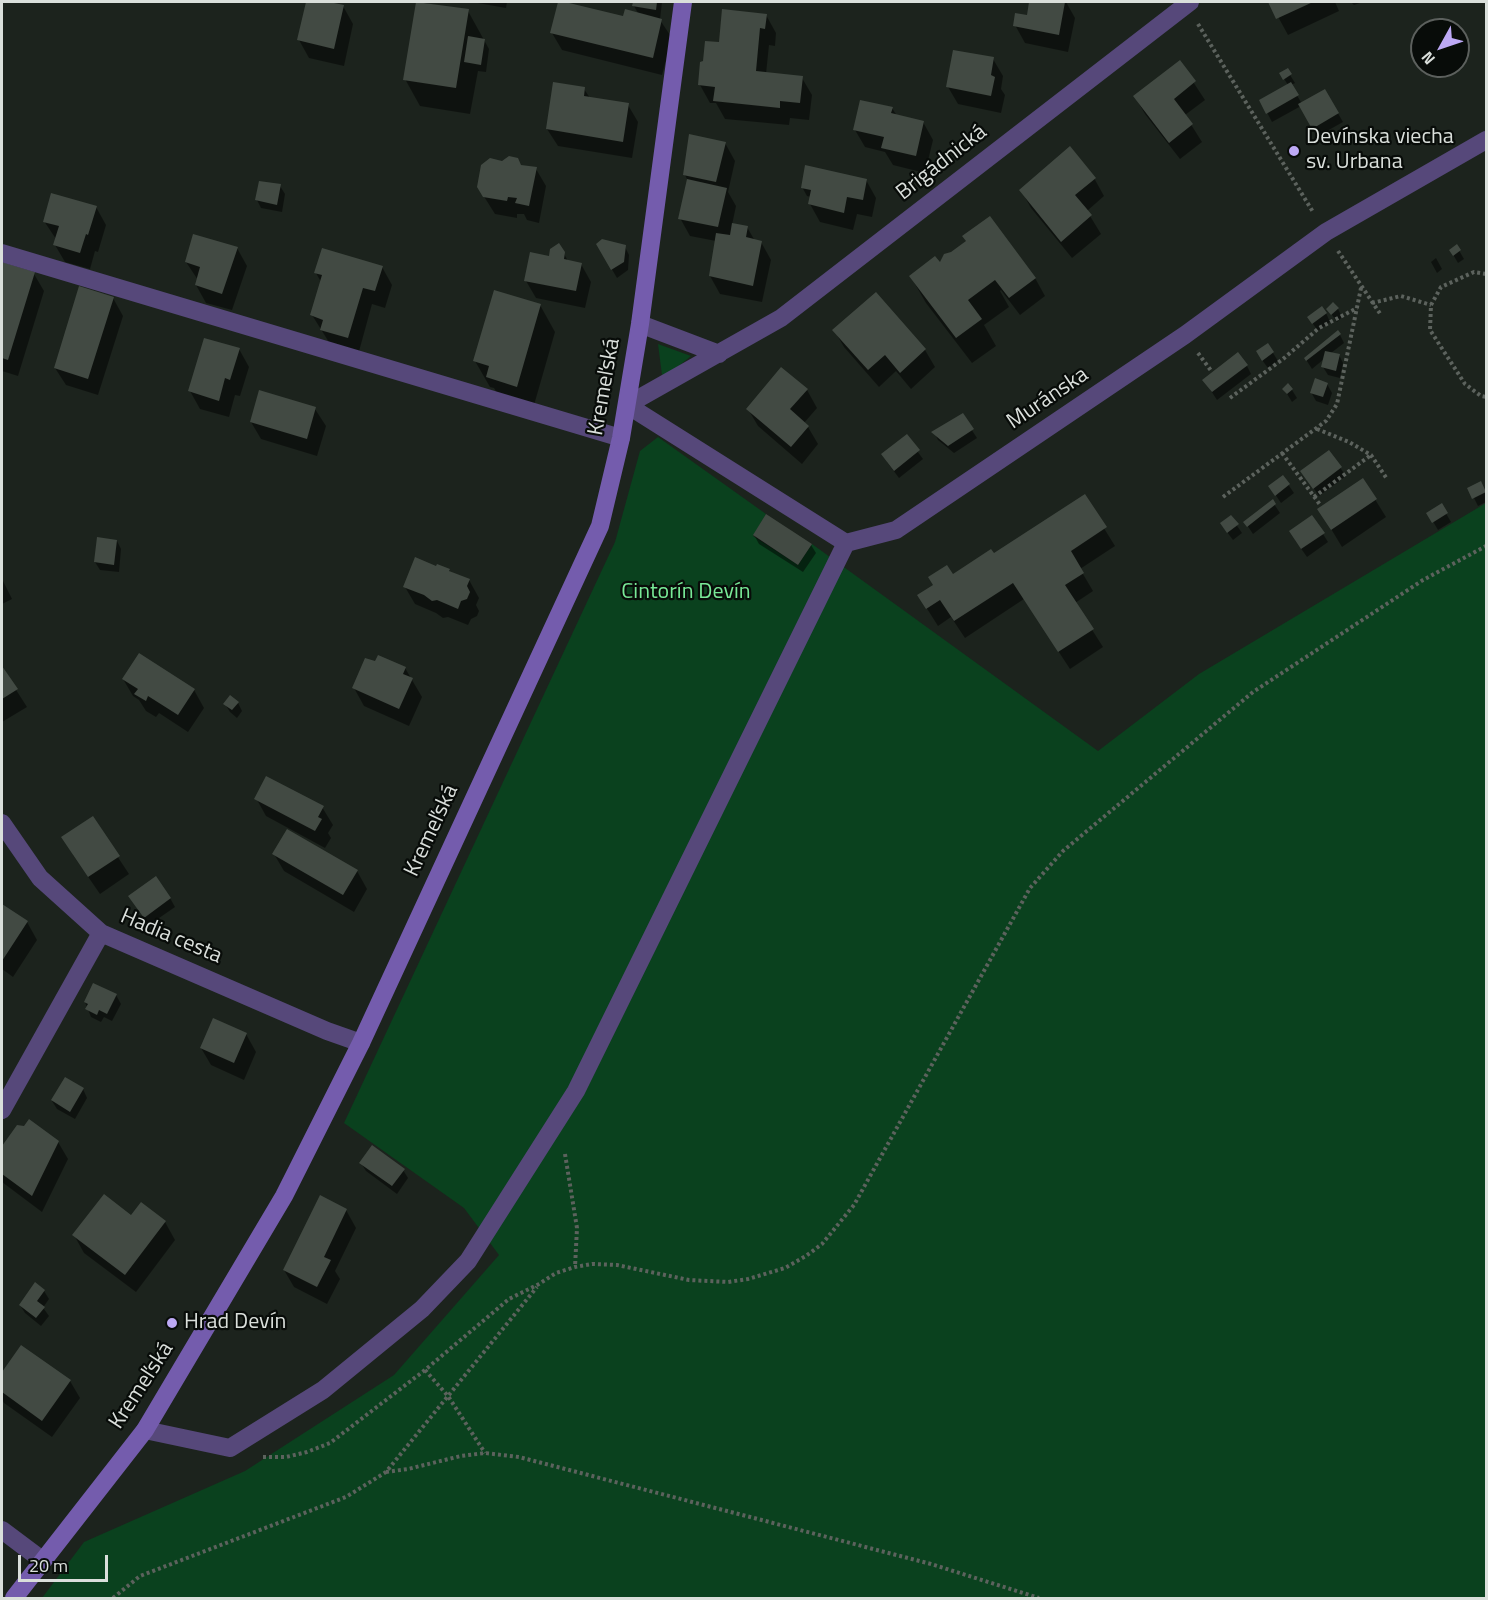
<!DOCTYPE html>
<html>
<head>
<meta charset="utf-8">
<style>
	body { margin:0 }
	#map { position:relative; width:1488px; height:1600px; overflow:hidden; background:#1c231d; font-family:"Titillium Web",sans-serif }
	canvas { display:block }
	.frame { position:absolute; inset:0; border:3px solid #dadfdb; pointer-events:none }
	.north { position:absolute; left:1410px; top:18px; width:60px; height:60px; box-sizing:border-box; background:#080c09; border:2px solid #5c605d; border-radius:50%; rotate:230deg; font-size:16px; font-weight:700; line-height:24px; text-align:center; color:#dadfdb }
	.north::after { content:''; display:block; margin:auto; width:21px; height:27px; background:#bda9f5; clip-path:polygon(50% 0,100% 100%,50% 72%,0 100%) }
	.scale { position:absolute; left:18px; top:1555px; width:90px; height:27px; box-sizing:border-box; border:3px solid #dadfdb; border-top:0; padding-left:8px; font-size:18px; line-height:21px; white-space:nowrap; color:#dadfdb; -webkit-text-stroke:4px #080c09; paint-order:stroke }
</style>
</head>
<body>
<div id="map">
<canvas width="1488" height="1600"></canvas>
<div class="frame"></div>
<div class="north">N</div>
<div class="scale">20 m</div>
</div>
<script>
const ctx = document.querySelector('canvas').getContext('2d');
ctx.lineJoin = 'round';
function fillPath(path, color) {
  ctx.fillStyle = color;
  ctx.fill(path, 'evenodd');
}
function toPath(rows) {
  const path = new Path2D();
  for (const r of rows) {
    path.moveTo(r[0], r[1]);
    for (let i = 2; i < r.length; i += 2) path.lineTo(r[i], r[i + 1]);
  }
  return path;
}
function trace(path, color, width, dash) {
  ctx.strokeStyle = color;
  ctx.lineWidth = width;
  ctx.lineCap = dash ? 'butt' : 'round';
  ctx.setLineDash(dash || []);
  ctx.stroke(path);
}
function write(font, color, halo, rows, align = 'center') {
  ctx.font = font + ' "Titillium Web",sans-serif';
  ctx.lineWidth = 4.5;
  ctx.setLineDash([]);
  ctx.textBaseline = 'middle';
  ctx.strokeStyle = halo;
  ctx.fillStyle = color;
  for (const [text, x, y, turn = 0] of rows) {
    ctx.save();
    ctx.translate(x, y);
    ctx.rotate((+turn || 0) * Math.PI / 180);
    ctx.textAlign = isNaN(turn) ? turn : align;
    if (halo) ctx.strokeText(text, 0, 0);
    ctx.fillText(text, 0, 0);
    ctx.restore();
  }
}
const green = toPath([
	[658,344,691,356,670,373,662,375],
	[658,437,766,514,753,536,798,565,812,544,1098,751,1199,674,1486,503,1486,1598,42,1598,84,1542,245,1471,394,1375,499,1255,464,1208,344,1123,615,542,640,451]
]);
const shadow = toPath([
	[308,2,323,2,343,6,353,24,344,66,309,58,299,40],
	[418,2,468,11,489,49,486,72,478,71,470,114,420,106,405,79],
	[472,2,507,2,506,8],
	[559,2,624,18,639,15,634,6,634,2,662,2,660,20,672,38,662,75,562,50,552,33],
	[1031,2,1066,2,1075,18,1068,52,1025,43,1015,25,1028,17],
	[1270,2,1335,2,1339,11,1288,35],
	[1351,2,1363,2,1354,5],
	[766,15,776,33,775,46,769,45,766,74,802,78,812,95,809,120,790,118,789,125,725,119,716,103,710,103,700,85,720,44],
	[993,59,1003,76,1001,89,1005,95,1001,113,958,104,948,87],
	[1180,62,1205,100,1185,115,1202,142,1180,159,1145,114,1135,97],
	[1287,70,1295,83,1291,85,1302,104,1325,91,1343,122,1318,136,1301,106,1272,122,1261,101,1288,85,1281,74],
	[584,89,590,98,628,105,638,122,632,158,558,146,547,129],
	[892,108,897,116,923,122,933,140,925,173,893,165,885,152,865,147,855,130],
	[725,143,735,161,728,192,736,206,732,225,747,227,755,241,761,242,771,260,762,302,720,294,710,276,716,241,690,236,680,218,688,181,685,175],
	[521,166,536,169,546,186,539,223,527,220,524,214,517,214,517,218,495,214,478,187],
	[1094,178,1104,196,1087,211,1101,234,1072,258,1031,208,1021,190],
	[866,180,876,198,872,217,857,214,853,230,820,222,810,204,811,197,807,196,802,187],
	[280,186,285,194,282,212,261,208,257,200],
	[96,207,106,225,98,252,95,251,90,269,65,262,55,245,56,239,44,221],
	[597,244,625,247,629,255,628,270,617,278],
	[559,245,568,261,581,264,591,282,585,308,536,298,526,281,550,258],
	[1457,247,1464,259,1458,263,1451,251],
	[237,248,247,266,232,310,206,303,196,285,198,280,186,262],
	[1436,258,1442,269,1437,273,1431,262],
	[2,263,34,274,44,291,18,376,2,371],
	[941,265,1035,278,1045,296,1020,315,1001,290,1000,291,1009,307,984,325,996,346,972,363,926,303,911,277],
	[382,267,392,285,385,308,372,304,358,355,332,347,312,315,321,282,316,273],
	[113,298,123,316,98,395,66,385,55,368],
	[540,305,555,332,532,412,503,403,494,388,490,387,475,361],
	[1328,309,1338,309,1342,317,1337,322],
	[1326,313,1330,322,1318,331,1309,318],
	[834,330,925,350,935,367,911,389,896,371,879,387,844,347],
	[1340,335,1344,343,1331,353,1339,355,1343,363,1340,378,1328,375,1323,367,1324,359,1312,369,1305,358],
	[1268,345,1278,361,1268,368,1262,360],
	[239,349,249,367,240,396,235,395,229,417,200,409,190,391],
	[1247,366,1251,374,1217,400,1204,380],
	[1327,384,1332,393,1328,405,1316,401,1311,392],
	[1284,389,1292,390,1297,398,1292,402],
	[807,390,817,408,804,423,808,427,818,444,802,464,758,426,748,409],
	[315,409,326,426,317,456,261,439,251,422],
	[962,415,977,438,954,453,938,440,934,432],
	[906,436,923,459,899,478,887,462],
	[1329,452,1346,476,1319,496,1307,479],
	[1283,477,1294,493,1281,503,1275,494],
	[1363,480,1386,517,1342,547,1319,509],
	[1481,483,1486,493,1486,502,1478,506,1474,498],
	[1084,496,1115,546,1080,569,1093,591,1075,603,1103,647,1070,669,1024,599,965,638,951,617,938,626,919,596,993,555],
	[1272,501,1280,513,1253,534,1245,522],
	[1441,505,1451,522,1438,530,1428,513],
	[1231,517,1242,533,1233,540,1227,532],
	[1323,534,1328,542,1307,557,1295,540],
	[754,535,811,545,816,553,803,572,759,544],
	[117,541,121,549,119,572,100,570,95,562],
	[437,568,449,570,451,574,469,580,479,598,476,605,479,611,477,616,471,619,468,625,448,617,443,618,436,613,415,604,405,587],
	[2,579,12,599,2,604],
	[2,668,27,707,2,722],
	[405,668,422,697,409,726,364,706,354,688],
	[123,679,194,690,204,708,188,732,159,713,156,717,146,711,139,700,133,696],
	[238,703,242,711,237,718,230,712,225,704],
	[256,798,322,807,333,825,328,833,331,838,325,848,266,816],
	[92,818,129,874,100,894,73,855],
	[274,854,357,871,367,889,354,912,284,871],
	[170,898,175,907,149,925,135,904],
	[2,906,27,922,37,940,13,977,2,969],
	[116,995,121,1004,112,1021,104,1017,101,1022,91,1017,85,1002],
	[246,1034,256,1052,244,1080,211,1065,201,1048],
	[83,1089,87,1098,75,1119,57,1109,52,1101],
	[18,1127,58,1142,68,1159,42,1212,2,1182,2,1149],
	[361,1163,403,1170,408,1178,397,1194,366,1171],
	[141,1204,165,1222,175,1240,136,1292,84,1253,74,1235,131,1217],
	[346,1210,356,1228,335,1271,340,1279,327,1304,294,1287,284,1270],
	[36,1285,44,1291,49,1299,42,1309,44,1309,49,1316,41,1326,25,1313,20,1305],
	[22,1347,70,1381,80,1398,52,1437,4,1403,2,1399,2,1375]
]);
const building = toPath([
	[306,2,329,2,344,5,334,49,297,40],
	[416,2,469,9,456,88,403,80],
	[558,2,565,2,623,16,625,9,662,19,653,58,550,33],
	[633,2,657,2,656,10,632,6],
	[1029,2,1065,2,1059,35,1013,26,1015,13,1027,15],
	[1268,2,1313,2,1276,19],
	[722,9,767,14,765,29,760,28,756,71,803,76,800,103,780,101,780,108,713,101,715,87,698,85,700,62,703,61,705,41,719,42],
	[468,36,485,39,481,65,464,62],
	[953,50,994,57,991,75,995,77,991,96,946,87],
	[1180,60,1196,81,1174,99,1193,124,1169,143,1133,96],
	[1288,68,1292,74,1283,80,1279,73],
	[553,82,585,87,584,96,629,103,623,142,546,129],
	[1291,82,1299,95,1266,114,1259,100],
	[1325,89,1339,113,1312,129,1298,104],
	[860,100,893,107,891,113,924,121,916,156,881,148,884,137,853,130],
	[689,134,726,142,716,182,683,175],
	[1070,146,1096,178,1075,195,1092,215,1061,242,1019,190],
	[509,156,518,158,521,165,537,167,529,206,515,203,517,198,508,197,507,201,483,197,477,187,481,165,490,158,502,161],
	[805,165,867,179,863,200,847,197,844,213,808,204,811,190,801,188],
	[687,179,727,188,718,227,678,219],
	[259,181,281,184,277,205,255,200],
	[51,193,97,206,88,235,86,234,80,253,53,245,59,226,43,222],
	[990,216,1036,278,1009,298,995,280,968,300,982,319,956,338,909,276,935,256,940,262,944,254,951,252,966,241,962,236],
	[732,223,748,226,746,237,762,241,753,286,709,276,716,233,730,235],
	[193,234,238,247,222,294,195,285,200,267,185,262],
	[602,239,626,245,624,262,611,270,596,244],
	[559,243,565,252,564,259,582,263,576,291,524,281,530,252,549,256,550,249],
	[1457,244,1461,250,1453,256,1449,250],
	[322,248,383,266,375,291,363,288,348,338,320,330,323,320,310,315,322,275,314,273],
	[2,262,35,272,8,360,2,358],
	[79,286,114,297,88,379,54,368],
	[494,290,541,304,517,387,486,377,489,366,473,361],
	[876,292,926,349,900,373,885,355,868,370,832,330],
	[1333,302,1339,308,1331,315,1326,309],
	[1322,306,1327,313,1312,324,1307,317],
	[1338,330,1341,334,1306,361,1304,358],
	[204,338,240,348,230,380,225,378,219,401,188,391],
	[1268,343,1274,352,1262,361,1256,351],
	[1325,351,1340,354,1336,371,1321,367],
	[1238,352,1248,365,1212,392,1202,380],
	[781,367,808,389,790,409,809,426,791,447,746,409],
	[1315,378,1328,383,1323,397,1310,393],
	[1288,383,1293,389,1287,394,1282,389],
	[259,390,316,407,307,439,250,422],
	[963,413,974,429,948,446,931,432],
	[907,434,920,450,894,471,881,454],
	[1329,450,1342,467,1313,489,1300,471],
	[1283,475,1290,484,1275,496,1268,486],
	[1363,478,1377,499,1331,530,1317,509],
	[1481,481,1486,492,1472,499,1467,488],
	[1085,494,1107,527,1071,551,1084,573,1065,585,1094,629,1058,652,1013,583,954,621,940,600,926,609,917,595,933,585,928,577,947,565,953,574,991,549,994,553],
	[1273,499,1276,504,1247,527,1243,522],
	[1442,503,1448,513,1432,523,1426,513],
	[766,514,812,544,798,565,753,535],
	[1231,515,1239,524,1227,533,1220,523],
	[1312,515,1325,533,1301,549,1289,531],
	[97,537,117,540,114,565,94,562],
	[415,557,436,566,437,564,450,569,449,571,470,579,467,586,470,592,467,599,461,601,458,609,437,600,432,601,424,595,403,587],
	[139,653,195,689,178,715,148,696,146,701,134,694,138,689,122,679],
	[378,655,406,667,403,674,413,678,399,709,352,688,365,658,375,661],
	[2,666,18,689,2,699],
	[230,695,239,702,232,710,223,704],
	[266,776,324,806,318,817,322,819,315,831,254,799],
	[93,816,120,856,88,877,61,837],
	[287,829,358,870,343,895,272,854],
	[156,876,171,898,144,918,128,896],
	[2,904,28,921,2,961],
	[93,983,117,994,107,1014,99,1010,97,1015,85,1009,88,1004,84,1002],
	[213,1018,247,1033,234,1063,200,1048],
	[65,1077,84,1088,70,1112,51,1100],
	[29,1119,59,1141,32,1196,2,1174,2,1146,17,1125,24,1126],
	[372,1145,405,1169,392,1186,359,1163],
	[104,1194,131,1215,141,1202,166,1221,125,1275,72,1235],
	[320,1195,347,1209,324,1257,331,1260,317,1287,283,1270],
	[35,1282,45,1290,37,1301,45,1307,36,1318,19,1305],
	[21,1345,71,1380,42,1421,2,1392,2,1372]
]);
const path = toPath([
	[1198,24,1313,212],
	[1338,251,1381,315],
	[1486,274,1474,272,1441,287,1431,305,1430,330,1465,384,1481,396,1486,397],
	[1372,303,1401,296,1431,305],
	[1198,353,1212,372],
	[1230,398,1283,359,1319,328,1357,308],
	[1317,429,1349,442,1371,455,1387,479],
	[1282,453,1321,506],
	[1223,497,1326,421,1337,404,1361,288],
	[1314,497,1371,455],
	[565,1154,577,1228,575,1267],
	[425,1370,448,1396,485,1453],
	[263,1457,286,1457,307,1452,330,1443,425,1370,509,1299,539,1284,556,1273,575,1267,592,1264,617,1265,689,1280,728,1282,748,1279,785,1268,806,1256,822,1244,854,1205,1030,888,1063,851,1253,692,1423,580,1486,546],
	[386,1472,408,1469,461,1456,485,1453,519,1457,931,1564,1039,1598],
	[113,1598,140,1576,346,1497,386,1472,537,1287]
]);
const street = toPath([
	[1190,2,781,318,627,405,846,543,896,530,1185,335,1326,232,1486,140],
	[2,253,621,438],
	[640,324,719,354],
	[2,823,40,878,101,933,327,1031,361,1043],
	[2,1110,101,933],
	[145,1430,230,1448,323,1390,422,1309,468,1261,576,1091,846,543],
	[2,1530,42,1560]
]);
const secondary = toPath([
	[14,1598,145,1430,284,1196,361,1043,600,526,621,438,640,324,683,2]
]);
const markers = [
	[1294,151,6,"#bda9f5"],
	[172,1323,6,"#bda9f5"]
];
const poiNames = [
	["Devínska viecha",1306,138],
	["sv. Urbana",1306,163],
	["Hrad Devín",184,1323]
];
const streetNames = [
	["Brigádnická",942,163,-38],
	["Kremeľská",605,387,-80],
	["Muránska",1048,399,-34],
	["Kremeľská",432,831,-65],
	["Hadia cesta",171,937,23],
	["Kremeľská",142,1386,-57]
];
const parkNames = [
	["Cintorín Devín",686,593]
];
fillPath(green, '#0a411e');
fillPath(shadow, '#0007');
fillPath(building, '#424a43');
trace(path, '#5c625d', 4, [3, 3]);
trace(street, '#56487a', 18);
trace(secondary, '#745cad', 18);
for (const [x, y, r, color] of markers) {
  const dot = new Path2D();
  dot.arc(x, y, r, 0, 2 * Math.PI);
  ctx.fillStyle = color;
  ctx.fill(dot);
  trace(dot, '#080c09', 2);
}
write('22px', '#dadfdb', '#080c09', poiNames, 'left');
write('22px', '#dadfdb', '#080c09', streetNames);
write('22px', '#78e997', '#080c09', parkNames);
</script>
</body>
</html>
